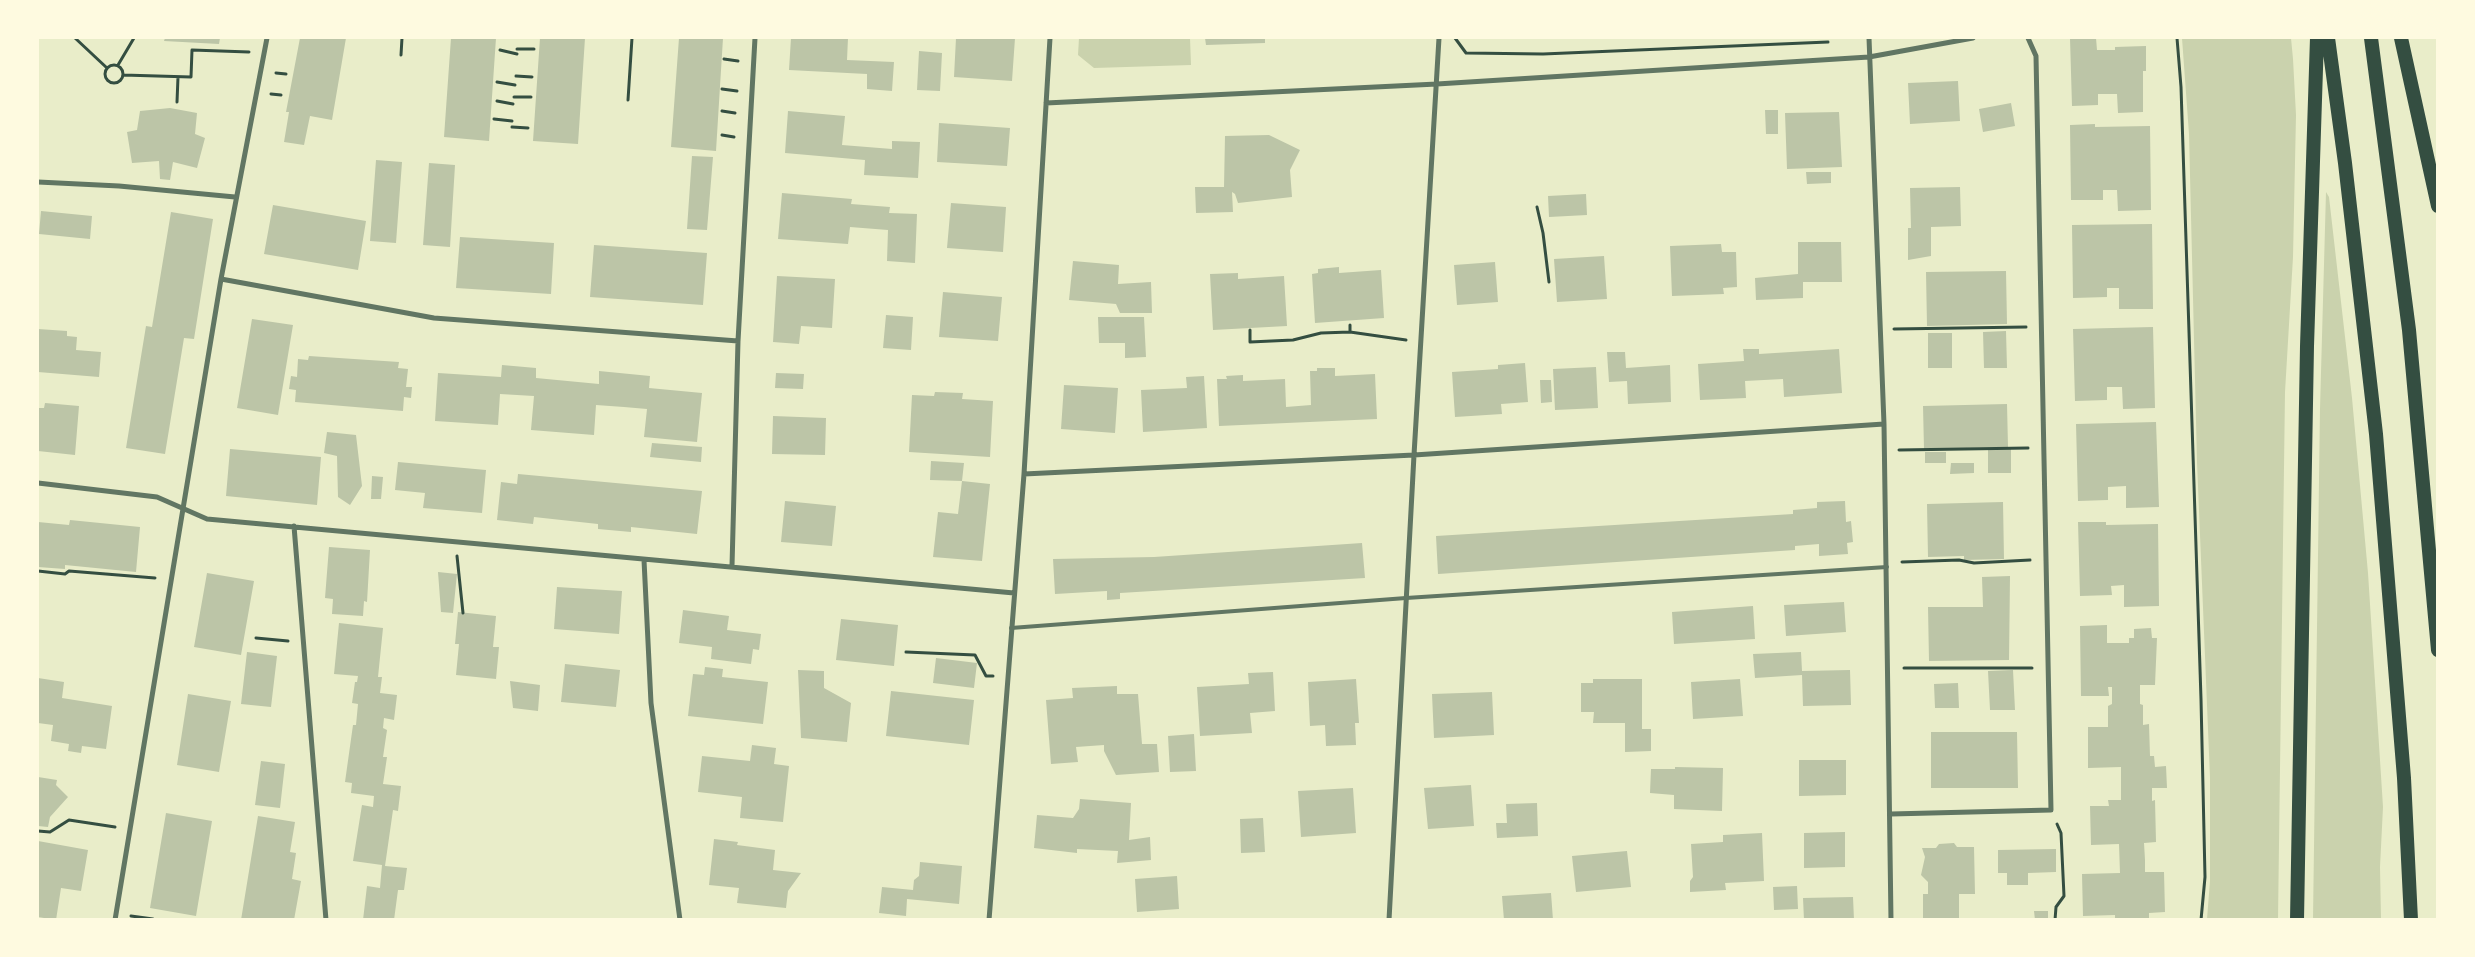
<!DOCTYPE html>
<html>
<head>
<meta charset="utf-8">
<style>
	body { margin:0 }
	#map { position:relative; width:2475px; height:957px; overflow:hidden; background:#e9edc9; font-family:"Noto Sans",sans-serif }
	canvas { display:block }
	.frame { position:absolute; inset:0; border:39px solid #fefae0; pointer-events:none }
</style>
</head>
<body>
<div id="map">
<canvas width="2475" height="957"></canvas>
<div class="frame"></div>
</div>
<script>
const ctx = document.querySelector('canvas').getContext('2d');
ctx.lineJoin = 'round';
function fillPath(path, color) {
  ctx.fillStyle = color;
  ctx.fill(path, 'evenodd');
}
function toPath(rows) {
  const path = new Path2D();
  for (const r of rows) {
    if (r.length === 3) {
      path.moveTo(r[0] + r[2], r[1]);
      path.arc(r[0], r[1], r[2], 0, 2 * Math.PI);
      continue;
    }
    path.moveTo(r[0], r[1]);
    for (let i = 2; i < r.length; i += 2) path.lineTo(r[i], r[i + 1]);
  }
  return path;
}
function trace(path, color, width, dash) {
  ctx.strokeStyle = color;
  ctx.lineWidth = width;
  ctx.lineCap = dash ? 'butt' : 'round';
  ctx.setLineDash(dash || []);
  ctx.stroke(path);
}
const green = toPath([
	[1079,38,1190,38,1191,65,1094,68,1078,55],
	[2182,38,2291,38,2293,59,2296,115,2293,257,2285,392,2278,919,2207,919,2210,881,2210,778,2197,462,2189,134],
	[2326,192,2329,197,2352,398,2368,573,2383,807,2380,867,2381,919,2313,919,2320,409]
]);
const building = toPath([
	[165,38,220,38,219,44,164,41],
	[300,38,346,38,332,120,310,116,304,145,284,142,289,112,286,112],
	[451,38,496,38,489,141,444,137],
	[540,38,585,38,578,144,533,141],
	[679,38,723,38,716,151,671,147],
	[791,38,848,38,847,60,894,62,892,91,867,89,867,74,789,70],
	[956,38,1015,38,1012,81,954,77],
	[1205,38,1265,38,1265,43,1206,45],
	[2070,38,2096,38,2097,50,2115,50,2115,47,2146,46,2146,71,2143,71,2143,112,2118,113,2117,94,2098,94,2098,105,2072,106],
	[919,51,942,53,940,91,917,90],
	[1958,81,1960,121,1910,124,1908,83],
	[2011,103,2015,126,1983,132,1979,109],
	[170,108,197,113,195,134,205,138,197,168,173,162,170,180,160,179,159,161,132,163,127,132,137,130,140,111],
	[1765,110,1778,110,1778,134,1766,134],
	[788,111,845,116,842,145,892,149,892,141,920,142,918,178,864,175,865,160,785,153],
	[1839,112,1842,167,1787,169,1785,113],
	[939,123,1010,128,1007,166,937,162],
	[2095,124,2095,127,2150,126,2151,210,2118,211,2117,190,2103,190,2103,200,2071,200,2070,125],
	[1269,135,1300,150,1290,170,1292,197,1238,203,1235,194,1232,192,1233,212,1196,213,1195,187,1224,187,1225,136],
	[692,156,713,157,707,230,687,229],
	[376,160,402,162,396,243,370,241],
	[429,163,455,165,450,247,423,245],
	[1806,172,1831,172,1831,183,1807,184],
	[1960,187,1961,226,1931,227,1931,256,1908,260,1908,228,1911,228,1910,188],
	[782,193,852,199,851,204,890,207,889,213,917,214,915,263,887,261,888,230,850,227,848,244,778,239],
	[1586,194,1587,215,1549,217,1548,196],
	[951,203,1006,207,1003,252,947,248],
	[273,205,366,221,358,270,264,254],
	[41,211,92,216,90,239,39,234],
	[171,212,213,219,194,339,184,338,165,454,126,448,146,326,152,327],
	[2152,224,2153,309,2119,309,2119,288,2107,288,2107,297,2073,298,2072,225],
	[460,237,554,243,551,294,456,288],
	[1798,242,1841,242,1842,282,1803,282,1803,298,1756,300,1755,278,1798,274],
	[1721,244,1722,252,1736,252,1737,287,1723,288,1724,294,1672,296,1670,246],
	[594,245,707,253,703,305,590,297],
	[1604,256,1607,299,1557,302,1554,259],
	[1073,261,1119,265,1118,284,1151,282,1152,313,1120,313,1116,304,1069,300],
	[1495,262,1498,302,1457,305,1454,265],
	[1339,267,1339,273,1381,270,1384,318,1315,323,1312,274,1318,273,1318,269],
	[2006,271,2007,324,1927,326,1926,272],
	[1238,273,1238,279,1284,276,1287,326,1213,330,1210,274],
	[777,276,835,279,832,328,801,326,799,344,773,342],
	[943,292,1002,297,998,341,939,337],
	[886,315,913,317,911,350,883,348],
	[1098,317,1144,317,1146,357,1125,358,1125,343,1099,343],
	[252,319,293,325,278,415,237,408],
	[2153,327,2155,408,2123,409,2122,387,2107,387,2107,400,2075,401,2073,329],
	[38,329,67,331,67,336,77,337,76,350,101,352,99,377,38,372],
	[2006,331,2007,368,1984,368,1983,332],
	[1928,333,1952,333,1952,368,1928,368],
	[1743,349,1759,349,1759,354,1839,349,1842,393,1784,397,1783,379,1745,381,1746,398,1700,400,1698,364,1744,361],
	[1607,352,1625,352,1626,368,1670,365,1671,402,1628,404,1627,381,1609,382],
	[309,356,399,362,398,368,408,369,406,387,412,387,411,398,404,397,403,411,295,402,296,390,289,389,291,376,297,377,298,359,308,360],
	[1525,363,1528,402,1501,404,1502,414,1455,417,1452,372,1498,369,1498,365],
	[502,365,536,368,536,378,599,384,599,371,650,376,649,388,702,393,697,442,644,437,647,409,624,407,596,405,594,435,531,430,534,396,500,394,498,425,435,421,438,373,501,377],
	[1596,367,1598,408,1555,410,1553,369],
	[1317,368,1335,368,1335,376,1375,374,1377,419,1219,426,1217,379,1227,379,1226,376,1243,375,1243,381,1285,379,1286,407,1311,405,1310,371,1317,371],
	[776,373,804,374,803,389,775,388],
	[1204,376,1207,428,1143,432,1141,390,1187,388,1186,377],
	[1540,380,1551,380,1552,402,1541,403],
	[1064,385,1118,388,1115,433,1061,429],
	[935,392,963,393,962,399,993,401,990,457,909,452,912,395,934,396],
	[45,403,79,406,75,455,38,451,38,408,44,408],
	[2007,404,2008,447,1924,449,1923,406],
	[773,416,826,418,825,455,772,454],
	[2156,422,2159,507,2126,508,2126,486,2108,487,2108,500,2078,501,2076,424],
	[327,432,356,435,362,486,350,505,338,497,337,456,324,453],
	[652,443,702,447,701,462,650,457],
	[230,449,321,457,317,505,226,496],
	[1988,449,2011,449,2011,473,1988,473],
	[1925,452,1946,452,1946,463,1925,463],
	[931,461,964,463,962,481,930,480],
	[398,462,486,470,482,513,423,508,425,493,395,490],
	[1951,463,1974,463,1974,473,1950,474],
	[518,474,702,491,697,534,631,527,631,532,598,529,598,524,534,517,533,524,497,520,501,482,517,484],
	[372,476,383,477,381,499,371,499],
	[962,481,990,484,982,561,933,557,938,512,958,514],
	[785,501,836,506,832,546,781,542],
	[1845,501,1846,522,1851,521,1853,542,1847,543,1848,554,1819,556,1819,544,1795,546,1795,550,1438,574,1436,536,1793,514,1793,510,1817,508,1817,502],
	[2003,502,2004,559,1964,560,1964,556,1928,557,1927,504],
	[70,520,140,527,136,572,65,565,65,569,38,567,38,522,69,525],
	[2078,522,2106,522,2106,525,2158,524,2159,606,2124,607,2124,585,2111,586,2112,595,2080,596],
	[1362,543,1365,578,1120,593,1120,599,1107,600,1107,591,1055,594,1053,559,1154,557],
	[329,547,370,550,367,602,364,601,363,616,332,614,333,599,325,598],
	[438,572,457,574,453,613,441,612],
	[207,573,254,581,241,655,194,647],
	[2010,576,2009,660,1929,661,1928,607,1983,607,1982,577],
	[557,587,622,591,619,634,554,629],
	[1844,602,1846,632,1786,636,1784,605],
	[1753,606,1755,639,1674,644,1672,612],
	[683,610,729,616,727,630,761,634,759,650,753,649,751,664,711,659,712,647,679,643],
	[458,612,496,616,493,647,499,647,496,679,456,675,459,644,455,644],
	[841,619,898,625,894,666,836,660],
	[339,623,383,628,378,677,382,677,380,693,397,695,394,720,384,718,383,728,387,730,383,757,387,757,383,784,401,786,398,811,393,810,385,866,407,868,404,890,398,890,394,920,363,920,367,886,380,888,382,865,353,861,362,805,373,807,374,796,351,793,352,783,345,782,353,725,356,725,358,704,352,703,355,682,357,682,358,676,334,674],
	[2107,625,2107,643,2129,643,2129,638,2134,638,2134,629,2151,628,2152,638,2157,638,2155,685,2140,685,2140,704,2143,705,2143,725,2149,724,2150,756,2154,756,2155,767,2166,766,2167,788,2152,788,2152,801,2155,800,2156,842,2144,843,2145,860,2145,872,2164,872,2165,912,2149,913,2149,920,2115,920,2115,915,2083,916,2082,874,2120,873,2119,844,2091,845,2090,806,2109,806,2108,800,2121,800,2121,767,2088,768,2088,727,2108,727,2108,706,2112,704,2112,687,2108,687,2109,696,2081,696,2080,626],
	[247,652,277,656,271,707,241,704],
	[1801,652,1802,671,1850,670,1851,705,1803,706,1802,675,1755,678,1753,654],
	[936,658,977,663,974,688,933,683],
	[565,664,620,670,616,707,561,702],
	[705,667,723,669,722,677,768,682,763,724,688,716,693,674,704,675],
	[798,670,824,671,824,688,851,703,847,742,801,738],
	[2013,670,2015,710,1990,710,1988,671],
	[1273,672,1275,711,1250,713,1252,733,1200,736,1197,687,1249,684,1248,673],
	[38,678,64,682,62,698,112,706,106,749,82,746,81,753,68,751,69,744,51,741,53,725,38,723],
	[1356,679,1359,723,1355,723,1356,745,1326,746,1325,725,1310,726,1308,682],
	[1593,679,1642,679,1642,729,1651,729,1651,751,1625,752,1625,723,1593,723,1594,712,1581,712,1581,683,1593,683],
	[1740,679,1743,716,1693,719,1691,682],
	[510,681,540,685,538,711,513,708],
	[1958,683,1959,708,1935,708,1934,684],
	[1117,686,1117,694,1138,694,1142,744,1157,744,1159,772,1116,775,1104,751,1104,745,1076,747,1078,762,1051,764,1046,700,1073,698,1072,688],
	[891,691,974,700,969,745,886,736],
	[1492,692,1494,735,1434,738,1432,694],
	[188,694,231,701,219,772,177,765],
	[1931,732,2017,732,2018,788,1931,788],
	[1194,734,1196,771,1170,772,1168,736],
	[752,745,776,748,774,764,789,766,783,822,740,818,742,797,698,792,702,756,750,761],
	[1799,760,1846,760,1846,795,1799,796],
	[261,761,285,764,280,808,255,805],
	[1675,767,1723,768,1722,811,1674,809,1674,795,1650,793,1651,769,1675,769],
	[38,777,57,780,56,785,68,797,50,817,48,827,38,826],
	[1471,785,1474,826,1428,829,1424,788],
	[1353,788,1356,833,1301,837,1298,791],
	[1080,799,1131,803,1129,840,1150,837,1151,860,1117,863,1118,851,1077,849,1077,853,1034,848,1037,815,1073,818,1079,809],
	[1537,803,1538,836,1497,838,1496,823,1507,823,1506,804],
	[166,813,212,821,196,916,150,908],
	[258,816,295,822,290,852,296,853,292,879,301,881,294,920,241,920],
	[1263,818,1265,852,1241,853,1240,819],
	[1845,832,1845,867,1804,868,1804,833],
	[1762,833,1764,881,1725,883,1726,890,1690,892,1690,881,1693,877,1691,844,1723,842,1723,835],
	[714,839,738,842,737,845,775,850,773,870,801,873,788,891,786,908,737,903,739,888,709,885],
	[38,841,88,850,81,891,61,888,56,920,38,917],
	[1954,843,1957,847,1974,847,1975,894,1959,894,1959,920,1923,920,1923,894,1928,894,1928,882,1921,875,1925,857,1922,848,1936,848,1939,844],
	[2056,849,2056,872,2028,873,2028,885,2007,885,2007,873,1998,873,1998,850],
	[1627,851,1631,887,1576,892,1572,856],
	[920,862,962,866,959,904,907,899,906,916,879,913,882,887,913,890,914,880,919,876],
	[1177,876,1179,909,1137,912,1135,879],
	[1797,886,1798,909,1774,910,1773,887],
	[1551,893,1553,920,1504,920,1502,896],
	[1853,897,1854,920,1804,920,1803,898],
	[2034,911,2048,911,2048,920,2035,920]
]);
const path = toPath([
	[75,38,107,68],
	[1455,38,1466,53,1543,54,1828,42],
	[2177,38,2181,87,2201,699,2205,877,2201,920],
	[517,49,534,49],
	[500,50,517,54],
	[401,55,402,38],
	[724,59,738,61],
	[114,74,9],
	[118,65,134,38],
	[276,73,286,74],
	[123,75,191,77,192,50,249,52],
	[516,76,532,77],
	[497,82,515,85],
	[722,89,737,91],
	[271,94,281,95],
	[514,97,531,97],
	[628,100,632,38],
	[497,101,513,104],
	[177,102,178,77],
	[722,111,735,113],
	[494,119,512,121],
	[512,127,528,128],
	[722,135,734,137],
	[1537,207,1543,233,1549,282],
	[1894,329,2026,327],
	[1250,330,1250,342,1293,340,1321,333,1350,332,1406,340],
	[1350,332,1350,325],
	[1899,450,2028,448],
	[457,556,463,613],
	[1902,562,1959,560,1974,563,2030,560],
	[38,571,65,574,69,571,155,578],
	[256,638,288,641],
	[906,652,975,655,986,676,993,676],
	[1904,668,2032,668],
	[38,831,50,832,69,820,115,827],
	[131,916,153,919],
	[2055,920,2056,907,2064,896,2061,833,2057,824]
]);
const service = toPath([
	[1011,628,1406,598,1887,567]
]);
const minor = toPath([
	[1869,38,1884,424,1891,920],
	[1046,103,1437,84,1869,57,1973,38],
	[38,182,119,186,235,197],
	[221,279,434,318,738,341],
	[1024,474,1414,455,1884,424],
	[38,483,157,497,207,519,1014,593],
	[294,526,326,920],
	[644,560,651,703,680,920],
	[732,566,738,341,755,38],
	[1891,814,2051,810,2036,56,2028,38],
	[115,920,221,279,267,38],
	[989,920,1024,474,1050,38],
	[1389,920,1414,455,1439,38]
]);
const trunk = toPath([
	[2328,38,2345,163,2376,434,2404,778,2411,920],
	[2371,38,2409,330,2438,650],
	[2401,38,2438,206],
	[2297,920,2307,346,2317,38]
]);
fillPath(green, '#cad2ad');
fillPath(building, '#bcc5a7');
trace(path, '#344e41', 3);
trace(service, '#617663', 4);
trace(minor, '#617663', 5);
trace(trunk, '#344e41', 14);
</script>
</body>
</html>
